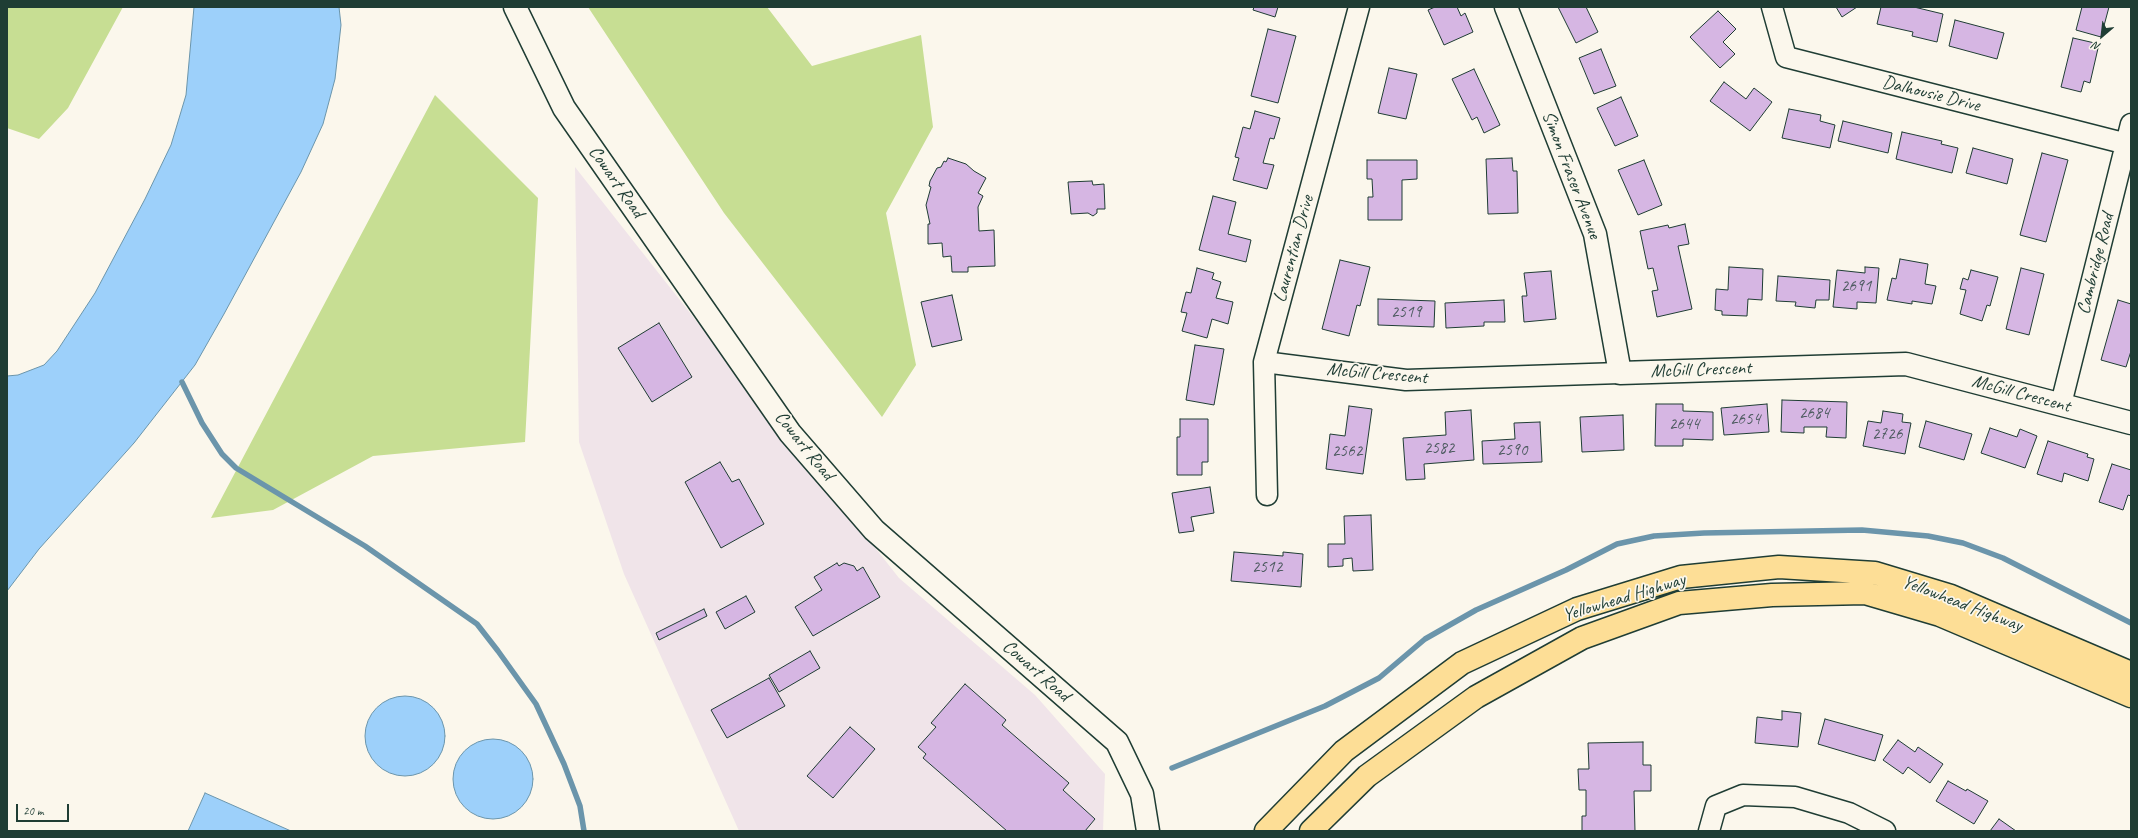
<!DOCTYPE html>
<html>
<head>
<meta charset="utf-8">
<style>
	body { margin:0 }
	#map { position:relative; width:2138px; height:838px; overflow:hidden; background:#fbf7ec; font-family:Caveat,sans-serif }
	canvas { display:block }
	.frame { position:absolute; inset:0; border:8px solid #1f3d34; pointer-events:none }
	.north { position:absolute; left:2082px; top:16px; width:40px; height:40px; -webkit-text-stroke:3px #fbf7ec; paint-order:stroke; rotate:208deg; font-size:11px; font-weight:700; line-height:16px; text-align:center; color:#1f3d34 }
	.north::after { content:''; display:block; margin:auto; width:14px; height:18px; background:#1f3d34; clip-path:polygon(50% 0,100% 100%,50% 72%,0 100%) }
	.scale { position:absolute; left:16px; top:804px; width:53px; height:18px; box-sizing:border-box; border:2px solid #1f3d34; border-top:0; padding-left:5px; font-size:12px; line-height:14px; white-space:nowrap; color:#1f3d34; -webkit-text-stroke:3px #fbf7ec; paint-order:stroke }
</style>
</head>
<body>
<div id="map">
<canvas width="2138" height="838"></canvas>
<div class="frame"></div>
<div class="north">N</div>
<div class="scale">20 m</div>
</div>
<script>
const ctx = document.querySelector('canvas').getContext('2d');
ctx.lineJoin = 'round';
function fillPath(path, color) {
  ctx.fillStyle = color;
  ctx.fill(path, 'evenodd');
}
function toPath(rows) {
  const path = new Path2D();
  for (const r of rows) {
    if (r.length === 3) {
      path.moveTo(r[0] + r[2], r[1]);
      path.arc(r[0], r[1], r[2], 0, 2 * Math.PI);
      continue;
    }
    path.moveTo(r[0], r[1]);
    for (let i = 2; i < r.length; i += 2) path.lineTo(r[i], r[i + 1]);
  }
  return path;
}
function trace(path, color, width, dash) {
  ctx.strokeStyle = color;
  ctx.lineWidth = width;
  ctx.lineCap = dash ? 'butt' : 'round';
  ctx.setLineDash(dash || []);
  ctx.stroke(path);
}
function write(font, color, halo, rows, align = 'center') {
  ctx.font = font + ' Caveat,sans-serif';
  ctx.lineWidth = 3.5;
  ctx.setLineDash([]);
  ctx.textBaseline = 'middle';
  ctx.strokeStyle = halo;
  ctx.fillStyle = color;
  for (const [text, x, y, turn = 0] of rows) {
    ctx.save();
    ctx.translate(x, y);
    ctx.rotate((+turn || 0) * Math.PI / 180);
    ctx.textAlign = isNaN(turn) ? turn : align;
    if (halo) ctx.strokeText(text, 0, 0);
    ctx.fillText(text, 0, 0);
    ctx.restore();
  }
}
const built = toPath([
	[575,167,899,578,1035,695,1105,774,1103,831,739,831,624,574,579,442]
]);
const green = toPath([
	[7,7,123,7,68,108,39,139,7,128],
	[588,7,767,7,812,66,921,35,933,127,886,213,916,365,882,417,724,213],
	[435,95,538,198,525,442,373,456,273,510,211,518]
]);
const water = toPath([
	[194,7,339,7,341,25,335,79,323,124,301,172,224,314,195,365,134,443,39,549,7,591,7,376,18,375,44,365,57,351,95,293,145,199,171,145,186,95,194,7],
	[405,736,40],
	[493,779,40],
	[205,793,291,831,188,831,205,793]
]);
const stream = toPath([
	[182,382,202,423,222,454,236,468,365,546,477,624,498,651,536,704,564,764,580,806,584,831],
	[1172,768,1325,706,1379,678,1425,639,1476,610,1566,570,1617,544,1654,536,1704,533,1862,530,1928,536,1963,543,2003,558,2131,623]
]);
const building = toPath([
	[1254,7,1278,7,1275,17,1253,10,1254,7],
	[1435,7,1457,7,1461,16,1465,13,1473,32,1444,45,1428,10,1435,7],
	[1558,7,1586,7,1598,32,1576,43,1558,7],
	[1836,7,1857,7,1842,17,1836,7],
	[1881,7,1914,7,1943,14,1937,42,1912,36,1913,32,1877,24,1881,7],
	[2082,7,2109,7,2101,37,2076,30,2082,7],
	[1718,11,1736,29,1723,42,1735,54,1720,68,1690,37,1718,11],
	[1955,20,2004,33,1997,59,1949,46,1955,20],
	[1268,29,1296,36,1278,103,1251,96,1268,29],
	[2073,38,2099,44,2090,83,2084,81,2081,92,2061,87,2073,38],
	[1601,49,1616,86,1594,94,1579,58,1601,49],
	[1389,68,1417,74,1406,119,1378,113,1389,68],
	[1474,69,1500,125,1484,133,1477,117,1472,120,1452,79,1474,69],
	[1724,82,1746,99,1754,88,1772,102,1750,131,1710,101,1724,82],
	[1621,97,1638,136,1615,146,1597,108,1621,97],
	[1789,109,1821,115,1820,121,1835,125,1830,148,1782,138,1789,109],
	[1255,111,1280,118,1274,139,1270,138,1263,163,1274,165,1267,189,1233,180,1239,158,1235,157,1243,127,1250,129,1255,111],
	[1843,121,1892,133,1888,153,1838,141,1843,121],
	[1902,132,1942,141,1941,144,1958,148,1952,173,1896,159,1902,132],
	[1973,148,2013,159,2007,184,1966,173,1973,148],
	[2042,153,2068,160,2046,242,2020,235,2042,153],
	[948,158,966,164,974,171,986,178,978,193,983,196,978,207,979,231,994,230,995,266,968,267,968,272,952,272,951,256,943,257,942,243,928,244,928,224,930,224,926,205,931,187,929,186,930,181,937,168,941,167,944,161,946,162,948,158],
	[1512,158,1513,171,1517,171,1518,213,1488,214,1486,159,1512,158],
	[1367,160,1417,160,1417,179,1402,180,1402,220,1368,220,1368,197,1373,197,1372,179,1367,179,1367,160],
	[1644,160,1662,205,1638,215,1618,170,1644,160],
	[1092,181,1093,185,1104,184,1105,209,1097,209,1097,213,1093,216,1088,213,1071,214,1068,182,1092,181],
	[1213,196,1236,202,1228,234,1251,240,1246,262,1199,250,1213,196],
	[1685,224,1689,244,1678,246,1692,309,1657,317,1652,291,1658,290,1653,268,1648,269,1640,231,1668,225,1669,228,1685,224],
	[1900,259,1928,264,1925,284,1936,286,1932,304,1912,301,1912,304,1887,300,1892,278,1896,279,1900,259],
	[1340,260,1370,267,1360,306,1357,305,1349,336,1322,329,1340,260],
	[1729,267,1763,269,1762,300,1748,299,1747,316,1722,315,1722,311,1715,310,1716,289,1728,290,1729,267],
	[1865,267,1879,268,1876,303,1857,302,1857,309,1833,307,1837,270,1865,273,1865,267],
	[1197,268,1214,273,1212,279,1221,282,1216,298,1233,302,1228,324,1212,319,1207,338,1182,331,1187,313,1181,312,1186,292,1191,293,1197,268],
	[2021,268,2044,274,2029,335,2006,329,2021,268],
	[1971,270,1998,277,1990,306,1987,305,1982,321,1960,314,1966,290,1960,289,1963,278,1968,280,1971,270],
	[1551,271,1556,319,1524,322,1522,296,1527,296,1524,273,1551,271],
	[1778,276,1830,280,1829,300,1816,300,1815,308,1795,306,1796,302,1776,301,1778,276],
	[952,295,962,340,932,347,921,302,952,295],
	[1378,299,1435,301,1434,327,1378,325,1378,299],
	[1504,300,1505,322,1484,322,1484,326,1446,328,1445,303,1504,300],
	[2118,300,2131,304,2131,351,2126,367,2101,360,2118,300],
	[659,323,692,377,652,402,618,348,659,323],
	[1195,345,1224,349,1214,405,1186,400,1195,345],
	[1782,400,1847,402,1846,438,1826,437,1827,427,1804,427,1804,433,1781,432,1782,400],
	[1656,404,1683,404,1683,411,1713,412,1713,440,1683,439,1683,446,1655,446,1656,404],
	[1767,404,1769,432,1724,435,1721,408,1767,404],
	[1349,406,1372,409,1363,474,1326,469,1330,434,1345,436,1349,406],
	[1471,410,1474,460,1424,464,1425,479,1406,480,1403,438,1446,435,1445,412,1471,410],
	[1883,411,1903,414,1902,422,1911,423,1905,454,1863,446,1868,421,1881,423,1883,411],
	[1623,415,1624,450,1582,452,1580,417,1623,415],
	[1180,419,1208,419,1208,462,1202,462,1202,475,1177,475,1177,437,1180,437,1180,419],
	[1926,421,1972,434,1964,460,1919,447,1926,421],
	[1540,422,1542,462,1483,464,1482,441,1515,439,1514,423,1540,422],
	[1990,428,2017,437,2020,429,2037,436,2025,468,1981,453,1990,428],
	[2048,441,2088,454,2087,457,2094,459,2088,481,2064,473,2062,482,2037,474,2048,441],
	[720,462,732,482,739,479,764,524,721,548,685,482,720,462],
	[2112,464,2131,470,2131,496,2128,495,2123,510,2099,502,2112,464],
	[1210,487,1214,513,1191,517,1194,531,1179,533,1172,493,1210,487],
	[1371,515,1373,570,1353,571,1352,558,1343,559,1343,566,1328,567,1328,544,1345,544,1344,516,1371,515],
	[1234,552,1283,556,1283,552,1303,554,1301,587,1231,581,1234,552],
	[837,563,839,566,844,563,854,566,857,571,863,567,880,597,813,636,795,607,822,590,814,577,837,563],
	[746,596,755,612,725,629,716,612,746,596],
	[704,609,707,616,659,640,656,633,704,609],
	[810,651,820,668,779,692,769,675,810,651],
	[769,678,785,706,727,738,711,710,769,678],
	[965,684,1006,720,1002,725,1069,783,1063,790,1095,819,1085,831,1007,831,923,758,926,754,918,747,936,727,931,723,965,684],
	[1782,711,1801,713,1798,747,1755,743,1757,717,1782,720,1782,711],
	[1825,719,1883,735,1875,761,1818,744,1825,719],
	[850,727,875,749,833,798,807,776,850,727],
	[1898,740,1915,752,1918,747,1943,764,1930,783,1908,767,1903,774,1883,760,1898,740],
	[1643,742,1643,765,1651,765,1651,791,1634,791,1635,831,1582,831,1582,816,1586,816,1586,790,1579,790,1578,769,1589,769,1588,743,1643,742],
	[1948,781,1966,791,1967,789,1988,801,1974,824,1936,801,1948,781],
	[1999,819,2016,831,1990,831,1999,819]
]);
const street = toPath([
	[1772,7,1786,57,2131,145],
	[1264,362,1406,380,1620,373],
	[2061,404,2131,124],
	[1267,495,1264,362,1359,7],
	[1709,831,1716,806,1743,795,1795,797,1849,813,1885,831]
]);
const secondary = toPath([
	[515,7,564,108,790,433,874,530,1117,742,1142,794,1148,831],
	[1506,7,1595,234,1620,373,1906,364,2131,423]
]);
const highway = toPath([
	[1266,831,1344,751,1462,663,1577,609,1681,577,1779,567,1875,573,1951,596,2131,673],
	[1311,831,1367,776,1476,697,1582,638,1679,603,1772,595,1865,593,1940,615,2131,696]
]);
const numberNames = [
	["2691",1856,287],
	["2519",1406,313],
	["2684",1814,414],
	["2654",1745,420],
	["2644",1684,425],
	["2726",1887,435],
	["2582",1439,449],
	["2590",1512,451],
	["2562",1347,452],
	["2512",1267,568]
];
const streetNames = [
	["Dalhousie Drive",1931,94,14],
	["Simon Fraser Avenue",1571,175,69],
	["Cowart Road",616,182,55],
	["Laurentian Drive",1294,249,-75],
	["Cambridge Road",2096,264,-76],
	["McGill Crescent",1701,370,-2],
	["McGill Crescent",1377,374,5],
	["McGill Crescent",2021,394,15],
	["Cowart Road",804,446,51],
	["Yellowhead Highway",1624,598,-17],
	["Yellowhead Highway",1962,604,21],
	["Cowart Road",1036,671,41]
];
fillPath(built, '#f0e4e9');
fillPath(green, '#c7de93');
fillPath(water, '#9dd0fa');
trace(water, '#6b95ab', 1);
trace(stream, '#6b95ab', 5.5);
fillPath(building, '#d6b6e3');
trace(building, '#1f3d34', 1);
trace(street, '#1f3d34', 23);
trace(secondary, '#1f3d34', 25);
trace(highway, '#1f3d34', 25);
trace(street, '#fbf7ec', 20);
trace(secondary, '#fbf7ec', 22);
trace(highway, '#fdde96', 22);
write('17px', '#4d5b60', null, numberNames);
write('19px', '#1f3d34', '#fbf7ec', streetNames);
</script>
</body>
</html>
